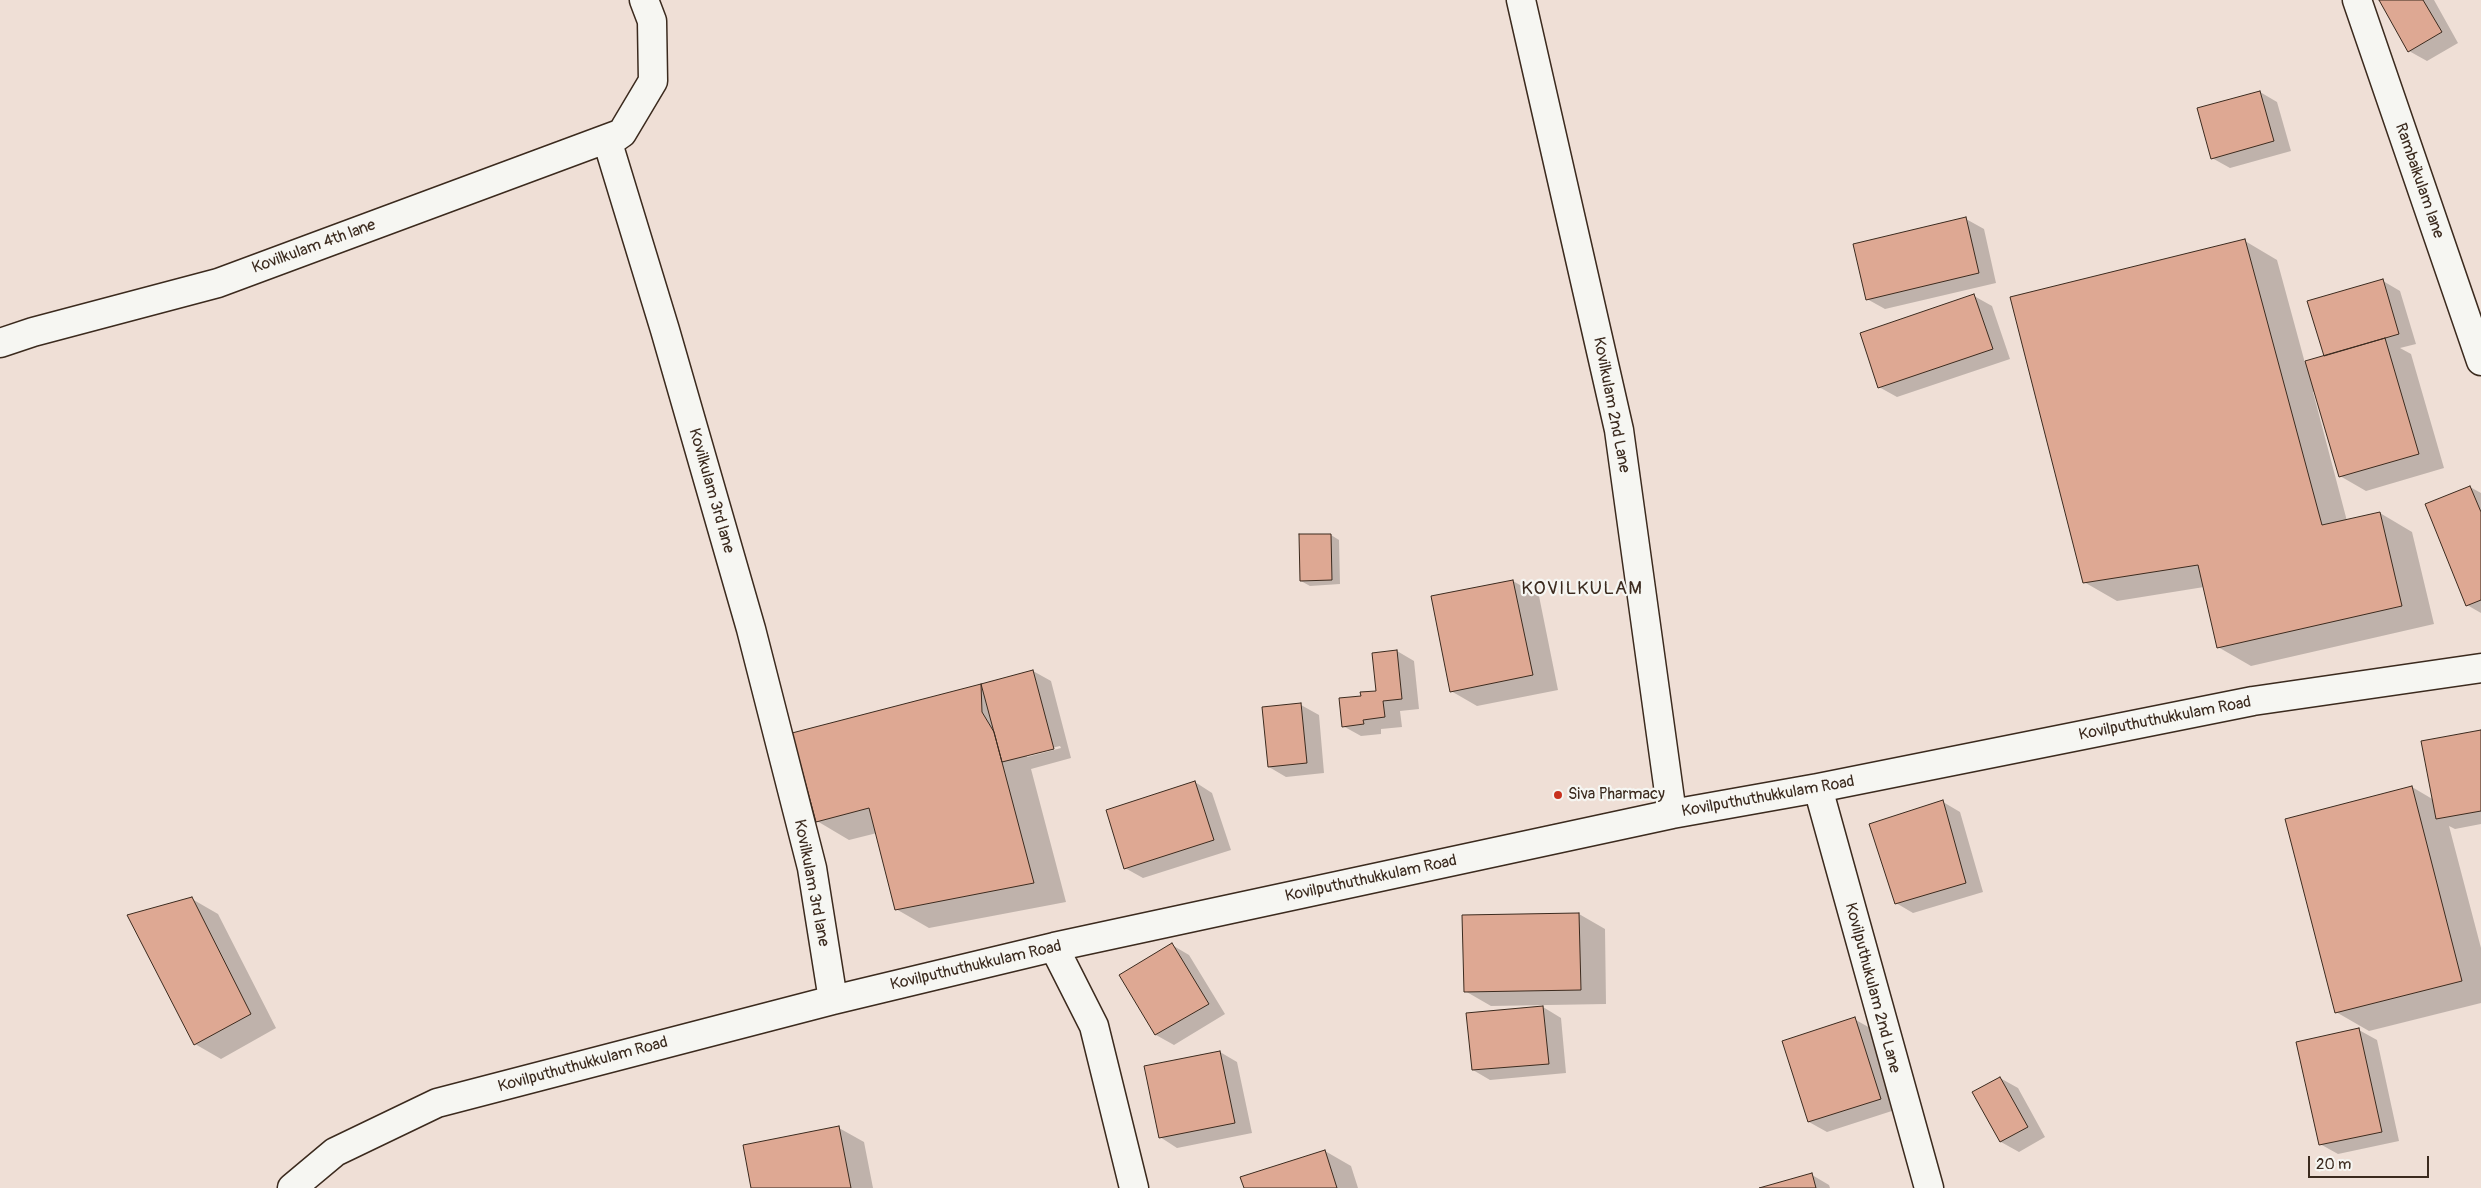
<!DOCTYPE html>
<html>
<head>
<meta charset="utf-8">
<style>
	body { margin:0 }
	#map { position:relative; width:2481px; height:1188px; overflow:hidden; background:#efdfd6; font-family:Pangolin,sans-serif }
	canvas { display:block }
	.scale { position:absolute; left:2308px; top:1156px; width:121px; height:22px; box-sizing:border-box; border:2px solid #3b2a1e; border-top:0; padding-left:6px; font-size:15px; line-height:18px; white-space:nowrap; color:#3b2a1e; -webkit-text-stroke:4px #f6f6f2; paint-order:stroke }
</style>
</head>
<body>
<div id="map">
<canvas width="2481" height="1188"></canvas>
<div class="scale">20 m</div>
</div>
<script>
const ctx = document.querySelector('canvas').getContext('2d');
ctx.lineJoin = 'round';
function fillPath(path, color) {
  ctx.fillStyle = color;
  ctx.fill(path, 'evenodd');
}
function toPath(rows) {
  const path = new Path2D();
  for (const r of rows) {
    path.moveTo(r[0], r[1]);
    for (let i = 2; i < r.length; i += 2) path.lineTo(r[i], r[i + 1]);
  }
  return path;
}
function trace(path, color, width, dash) {
  ctx.strokeStyle = color;
  ctx.lineWidth = width;
  ctx.lineCap = dash ? 'butt' : 'round';
  ctx.setLineDash(dash || []);
  ctx.stroke(path);
}
function write(font, color, halo, rows, align = 'center') {
  ctx.font = font + ' Pangolin,sans-serif';
  ctx.lineWidth = 4.5;
  ctx.setLineDash([]);
  ctx.textBaseline = 'middle';
  ctx.strokeStyle = halo;
  ctx.fillStyle = color;
  for (const [text, x, y, turn = 0] of rows) {
    ctx.save();
    ctx.translate(x, y);
    ctx.rotate((+turn || 0) * Math.PI / 180);
    ctx.textAlign = isNaN(turn) ? turn : align;
    if (halo) ctx.strokeText(text, 0, 0);
    ctx.fillText(text, 0, 0);
    ctx.restore();
  }
}
const shadow = toPath([
	[2380,0,2434,0,2458,43,2427,61,2409,51],
	[2260,92,2277,102,2291,151,2230,168,2212,158],
	[1966,219,1984,229,1996,283,1885,309,1867,299],
	[2245,241,2277,260,2305,363,2327,356,2383,281,2400,291,2416,344,2400,348,2411,354,2444,468,2366,491,2340,476,2315,391,2313,392,2347,521,2380,513,2412,532,2434,624,2251,666,2218,647,2204,587,2117,601,2084,582],
	[1974,296,1992,306,2010,359,1897,397,1879,387],
	[2470,487,2481,493,2481,613,2467,605],
	[1331,535,1339,540,1340,584,1310,586,1301,581],
	[1513,581,1539,596,1558,690,1477,706,1451,691],
	[1397,651,1414,661,1419,709,1400,711,1402,727,1381,729,1381,734,1361,736,1343,726,1362,697,1377,692],
	[1033,671,1051,681,1071,758,1031,769,1066,902,929,928,896,909,877,833,849,840,817,821,794,734],
	[1060,746,1061,748,1027,757,1027,754],
	[1301,705,1319,715,1324,773,1286,777,1269,767],
	[2481,732,2481,824,2455,829,2449,826,2481,948,2481,1003,2369,1031,2336,1012,2412,787,2434,800],
	[1195,782,1212,793,1231,850,1143,878,1125,868],
	[1943,802,1960,812,1983,892,1913,913,1896,903],
	[192,899,218,914,276,1028,221,1059,195,1044],
	[1579,914,1605,929,1606,1004,1491,1006,1465,991,1463,916],
	[1172,945,1189,955,1225,1014,1174,1045,1156,1035,1121,975],
	[1543,1007,1561,1018,1566,1073,1490,1080,1473,1070,1467,1014],
	[1854,1019,1872,1029,1898,1109,1827,1132,1809,1122,1783,1042],
	[2359,1030,2377,1040,2399,1141,2338,1154,2320,1144],
	[1220,1052,1237,1062,1252,1133,1177,1148,1160,1137],
	[2000,1078,2018,1088,2045,1137,2019,1152,2001,1142,1973,1093],
	[839,1128,864,1142,873,1188,753,1188],
	[1325,1151,1351,1166,1358,1188,1245,1188],
	[1812,1175,1829,1185,1830,1188,1764,1188]
]);
const building = toPath([
	[2379,0,2423,0,2442,32,2408,52,2379,0],
	[2260,91,2274,141,2211,159,2197,108,2260,91],
	[1966,217,1979,273,1866,300,1853,244,1966,217],
	[2245,239,2322,525,2380,512,2402,606,2217,648,2198,565,2083,583,2010,297,2245,239],
	[2383,279,2399,334,2324,356,2307,301,2383,279],
	[1974,294,1993,349,1878,388,1860,333,1974,294],
	[2385,338,2419,454,2339,477,2305,361,2385,338],
	[2470,486,2481,512,2481,600,2466,606,2425,504,2470,486],
	[1299,534,1331,534,1332,580,1300,581,1299,534],
	[1513,580,1533,675,1450,692,1431,596,1513,580],
	[1397,650,1402,699,1383,701,1385,717,1363,720,1364,724,1342,727,1339,698,1361,696,1360,692,1376,691,1372,653,1397,650],
	[1033,670,1054,749,1002,762,981,684,1033,670],
	[981,684,982,712,994,732,1034,883,895,910,869,808,816,822,792,733,981,684],
	[1301,703,1307,763,1268,767,1262,707,1301,703],
	[2481,730,2481,811,2436,819,2421,741,2481,730],
	[1195,781,1214,840,1124,869,1106,810,1195,781],
	[2412,786,2462,981,2335,1013,2285,819,2412,786],
	[1943,800,1966,883,1895,904,1869,824,1943,800],
	[192,897,251,1014,194,1045,127,915,192,897],
	[1579,913,1581,990,1464,992,1462,915,1579,913],
	[1172,943,1209,1004,1155,1035,1119,975,1172,943],
	[1543,1006,1549,1064,1472,1070,1466,1013,1543,1006],
	[1855,1017,1881,1099,1808,1122,1782,1041,1855,1017],
	[2359,1028,2382,1132,2319,1145,2296,1042,2359,1028],
	[1220,1051,1235,1123,1159,1138,1144,1066,1220,1051],
	[2000,1077,2028,1127,2000,1142,1972,1092,2000,1077],
	[839,1126,851,1188,751,1188,743,1145,839,1126],
	[1325,1150,1337,1188,1244,1188,1240,1177,1325,1150],
	[1812,1173,1816,1188,1759,1188,1812,1173]
]);
const minor = toPath([
	[644,0,652,21,653,81,622,133,608,143,665,330,751,629,812,868,833,1000],
	[1521,0,1619,430,1672,814],
	[2357,0,2481,361],
	[0,343,33,332,218,283,622,133],
	[1818,788,1929,1188],
	[1054,947,1094,1026,1134,1188],
	[292,1188,335,1152,437,1103,833,1000,1054,947,1672,814,1818,788,2253,701,2481,668]
]);
const markers = [
	[1558,795,5,"#c8321e"]
];
const streetNames = [
	["Rambaikulam lane",2419,181,71],
	["Kovilkulam 4th lane",314,247,-20],
	["Kovilkulam 2nd Lane",1611,405,79],
	["Kovilkulam 3rd lane",711,491,74],
	["Kovilputhuthukkulam Road",2165,719,-11],
	["Kovilputhuthukkulam Road",1768,797,-10],
	["Kovilputhuthukkulam Road",1371,879,-12],
	["Kovilkulam 3rd lane",811,883,79],
	["Kovilputhuthukkulam Road",976,966,-13],
	["Kovilputhukulam 2nd Lane",1872,988,75],
	["Kovilputhuthukkulam Road",583,1065,-15]
];
const poiNames = [
	["Siva Pharmacy",1568,795]
];
const quarterNames = [
	["KOVILKULAM",1582,589]
];
fillPath(shadow, '#0003');
fillPath(building, '#dea893');
trace(building, '#3b2a1e', 1);
trace(minor, '#3b2a1e', 31);
trace(minor, '#f6f6f2', 28);
for (const [x, y, r, color] of markers) {
  const dot = new Path2D();
  dot.arc(x, y, r, 0, 2 * Math.PI);
  ctx.fillStyle = color;
  ctx.fill(dot);
  trace(dot, '#f6f6f2', 2);
}
write('16px', '#3b2a1e', '#f6f6f2', streetNames);
write('16px', '#3b2a1e', '#f6f6f2', poiNames, 'left');
ctx.letterSpacing = '1px';
write('19px', '#3b2a1e', '#f6f6f2', quarterNames);
ctx.letterSpacing = '0px';
</script>
</body>
</html>
